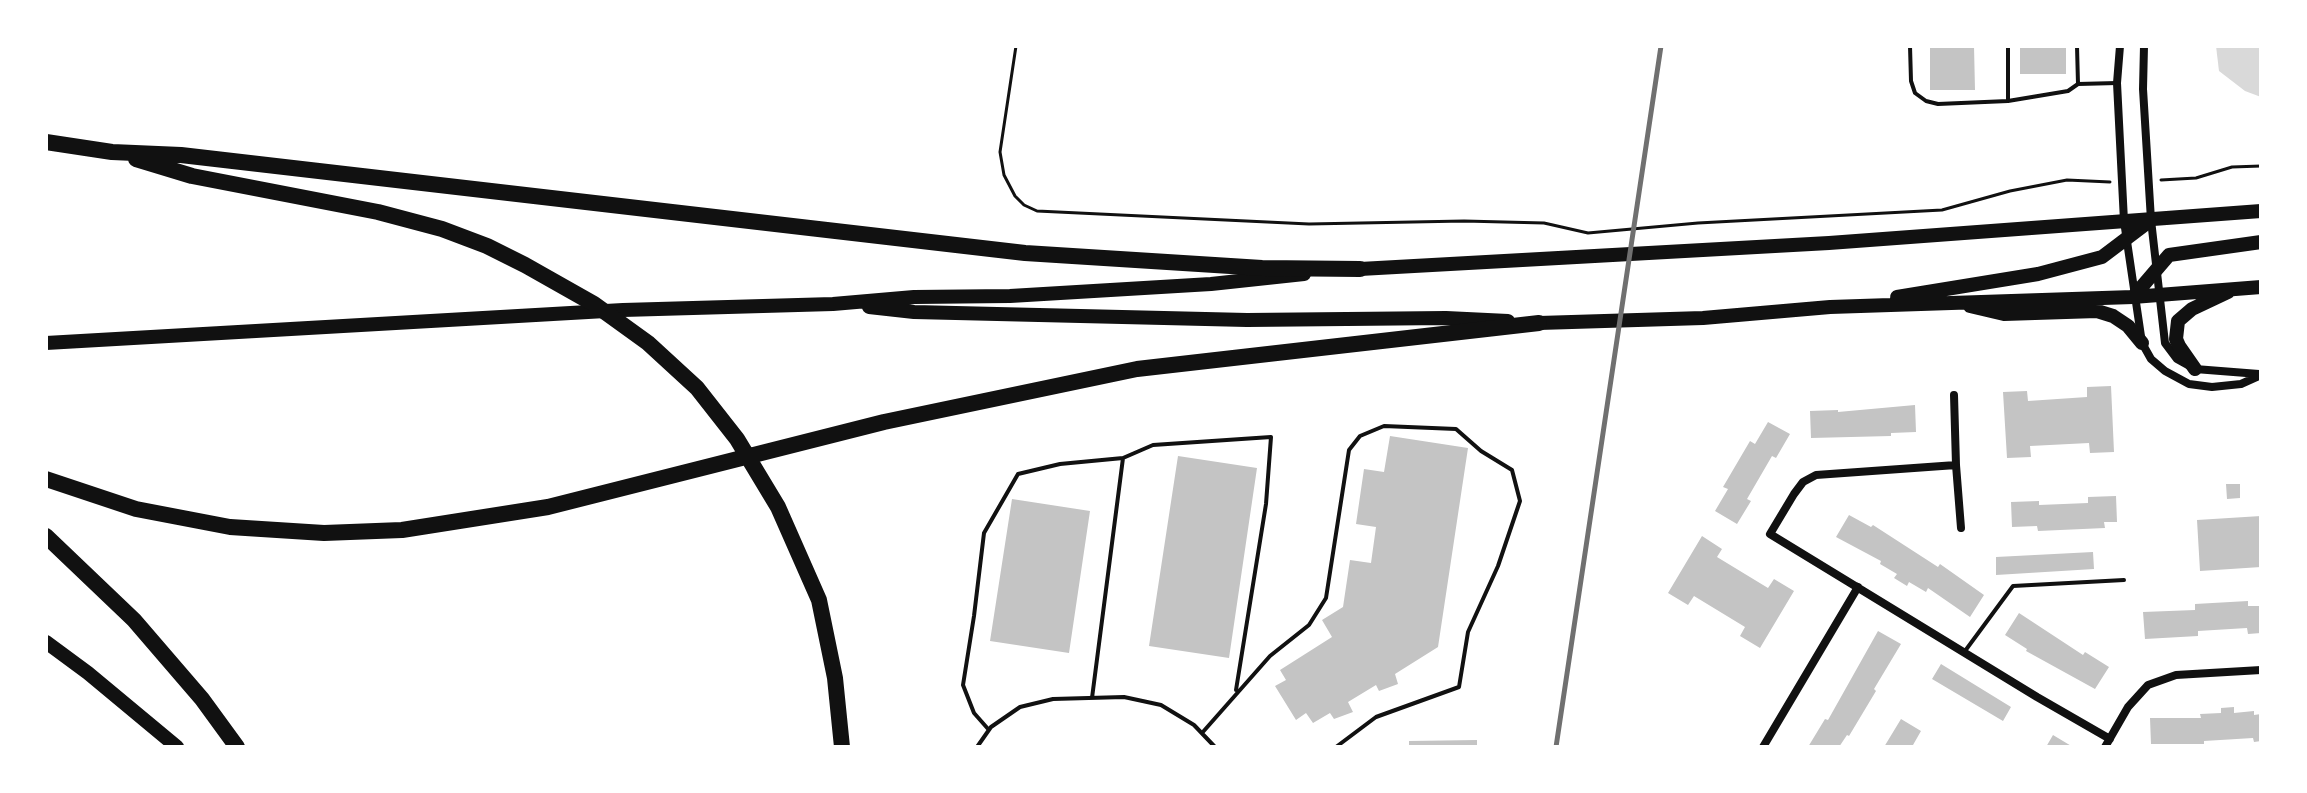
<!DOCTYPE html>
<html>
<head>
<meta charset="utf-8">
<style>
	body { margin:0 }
	#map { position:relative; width:2307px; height:793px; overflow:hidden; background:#fff; font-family:Spectral,serif }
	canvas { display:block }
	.frame { position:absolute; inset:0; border:48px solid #fff; pointer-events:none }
</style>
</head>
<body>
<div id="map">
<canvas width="2307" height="793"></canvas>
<div class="frame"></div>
</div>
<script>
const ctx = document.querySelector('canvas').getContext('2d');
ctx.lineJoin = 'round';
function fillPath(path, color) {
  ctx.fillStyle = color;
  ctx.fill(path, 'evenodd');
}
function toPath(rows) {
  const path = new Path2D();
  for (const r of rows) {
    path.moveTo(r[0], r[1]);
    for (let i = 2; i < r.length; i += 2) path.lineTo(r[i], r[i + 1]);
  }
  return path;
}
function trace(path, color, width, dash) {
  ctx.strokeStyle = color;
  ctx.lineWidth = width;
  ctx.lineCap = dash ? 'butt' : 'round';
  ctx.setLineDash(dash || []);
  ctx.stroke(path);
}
const water = toPath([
	[2216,46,2261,46,2261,97,2245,91,2219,71]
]);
const building = toPath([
	[1930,46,1974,46,1975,90,1930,90],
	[2020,46,2066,46,2066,74,2020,74],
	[2111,386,2114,452,2090,453,2089,443,2030,446,2031,457,2007,458,2003,392,2027,391,2028,401,2087,397,2087,387],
	[1915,405,1916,432,1891,433,1891,436,1811,438,1810,411,1838,410,1838,412],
	[1768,422,1790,434,1776,458,1772,456,1747,499,1751,501,1737,524,1715,511,1728,489,1723,487,1750,441,1755,444],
	[1390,436,1468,448,1438,647,1395,674,1398,684,1379,691,1376,685,1348,702,1353,712,1334,719,1330,713,1313,723,1306,713,1296,720,1275,686,1286,680,1280,670,1332,637,1322,620,1343,607,1350,560,1371,563,1376,527,1356,524,1364,469,1384,472],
	[1178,456,1257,468,1229,658,1149,646],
	[2226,484,2240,484,2240,498,2227,499],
	[2116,496,2117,522,2104,522,2105,528,2038,531,2037,526,2012,527,2011,502,2039,501,2039,505,2088,503,2088,497],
	[1012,499,1090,511,1069,653,990,641],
	[1849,515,1871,527,1873,525,1938,567,1940,564,1984,595,1970,617,1928,588,1926,592,1909,582,1907,586,1894,578,1897,574,1880,564,1881,561,1836,537],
	[2261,516,2261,567,2200,571,2197,520],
	[1702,536,1722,549,1717,557,1768,588,1774,579,1794,591,1760,648,1740,636,1745,627,1694,596,1688,605,1668,593],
	[2093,552,2094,569,1996,575,1996,557],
	[2248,601,2248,606,2261,606,2261,633,2248,634,2247,628,2198,631,2198,636,2145,639,2143,612,2195,610,2195,604],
	[2019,613,2083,655,2085,652,2109,667,2095,689,2026,651,2027,649,2005,635],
	[1878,631,1901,644,1874,689,1876,691,1849,736,1847,735,1839,747,1808,747,1825,719,1828,720],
	[1941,664,2011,707,2003,721,1932,679],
	[2234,707,2234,713,2254,711,2254,715,2261,714,2261,741,2254,742,2253,738,2204,741,2204,744,2151,744,2150,718,2201,718,2200,714,2221,713,2221,708],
	[1901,719,1921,731,1913,745,1916,747,1884,747],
	[2053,735,2073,747,2046,747],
	[1477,740,1477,747,1409,747,1409,741]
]);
const path = toPath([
	[1016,46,1000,152,1004,175,1015,196,1024,205,1037,211,1309,224,1464,221,1544,223,1588,233,1698,223,1942,210,2010,191,2067,180,2110,182],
	[2161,180,2196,178,2232,167,2261,166]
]);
const service = toPath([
	[1910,46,1911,81,1915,93,1926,101,1938,104,2008,101,2068,91,2078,84,2117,83],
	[2077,46,2078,84],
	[2008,101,2008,46],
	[1123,458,1153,445,1271,437,1266,504,1236,690],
	[1965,651,2013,586,2124,580],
	[989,730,974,713,963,685,974,616,984,533,1018,474,1060,464,1123,458,1092,698],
	[1202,733,1270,656,1309,625,1326,598,1349,450,1360,436,1384,426,1456,429,1481,451,1512,470,1520,501,1498,566,1468,632,1459,687,1376,717,1336,747],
	[977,747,991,727,1020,707,1053,699,1124,697,1161,705,1194,725,1215,747]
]);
const minor = toPath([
	[2120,46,2117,83,2124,221,2142,343,2151,359,2165,371,2189,384,2212,387,2241,384,2261,375],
	[2144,46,2143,89,2151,220,2165,343,2177,359,2195,369,2259,374],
	[1954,395,1956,465,1816,475,1803,482,1794,494,1770,534,2037,697,2110,739],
	[1956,465,1961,528],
	[1763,747,1858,587],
	[2105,747,2128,707,2148,685,2176,675,2261,670]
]);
const primary = toPath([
	[869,307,914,312,1247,320,1446,318,1508,321],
	[46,343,623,310,833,304,914,297,1010,296,1211,284,1304,274],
	[46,642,88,673,177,747]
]);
const trunk = toPath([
	[1360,269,1829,243,2261,211],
	[1897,297,2038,274,2102,257,2151,220],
	[2133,297,2169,255,2261,242],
	[1970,306,2004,314,2097,311,2113,316,2128,326,2142,343],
	[1539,323,1703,318,1830,307,2133,297,2261,287],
	[2195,369,2179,346,2176,339,2178,321,2192,309,2228,292]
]);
const motorway = toPath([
	[46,142,112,152,181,155,1025,253,1262,268,1360,269],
	[136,159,192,176,378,212,442,229,487,246,525,265,594,304,648,343,697,388,737,439,778,507,819,600,835,678,842,747],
	[46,479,136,509,230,527,324,533,402,530,548,507,884,422,1137,369,1539,323],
	[46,536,134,620,202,699,237,747]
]);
const rail = toPath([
	[1556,747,1661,46]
]);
fillPath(water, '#d9d9d9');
fillPath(building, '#c4c4c4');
trace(path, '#111', 3);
trace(service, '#111', 4);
trace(minor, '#111', 8);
trace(primary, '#111', 14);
trace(trunk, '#111', 14);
trace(motorway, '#111', 16);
trace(rail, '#707070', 5);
</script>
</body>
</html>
